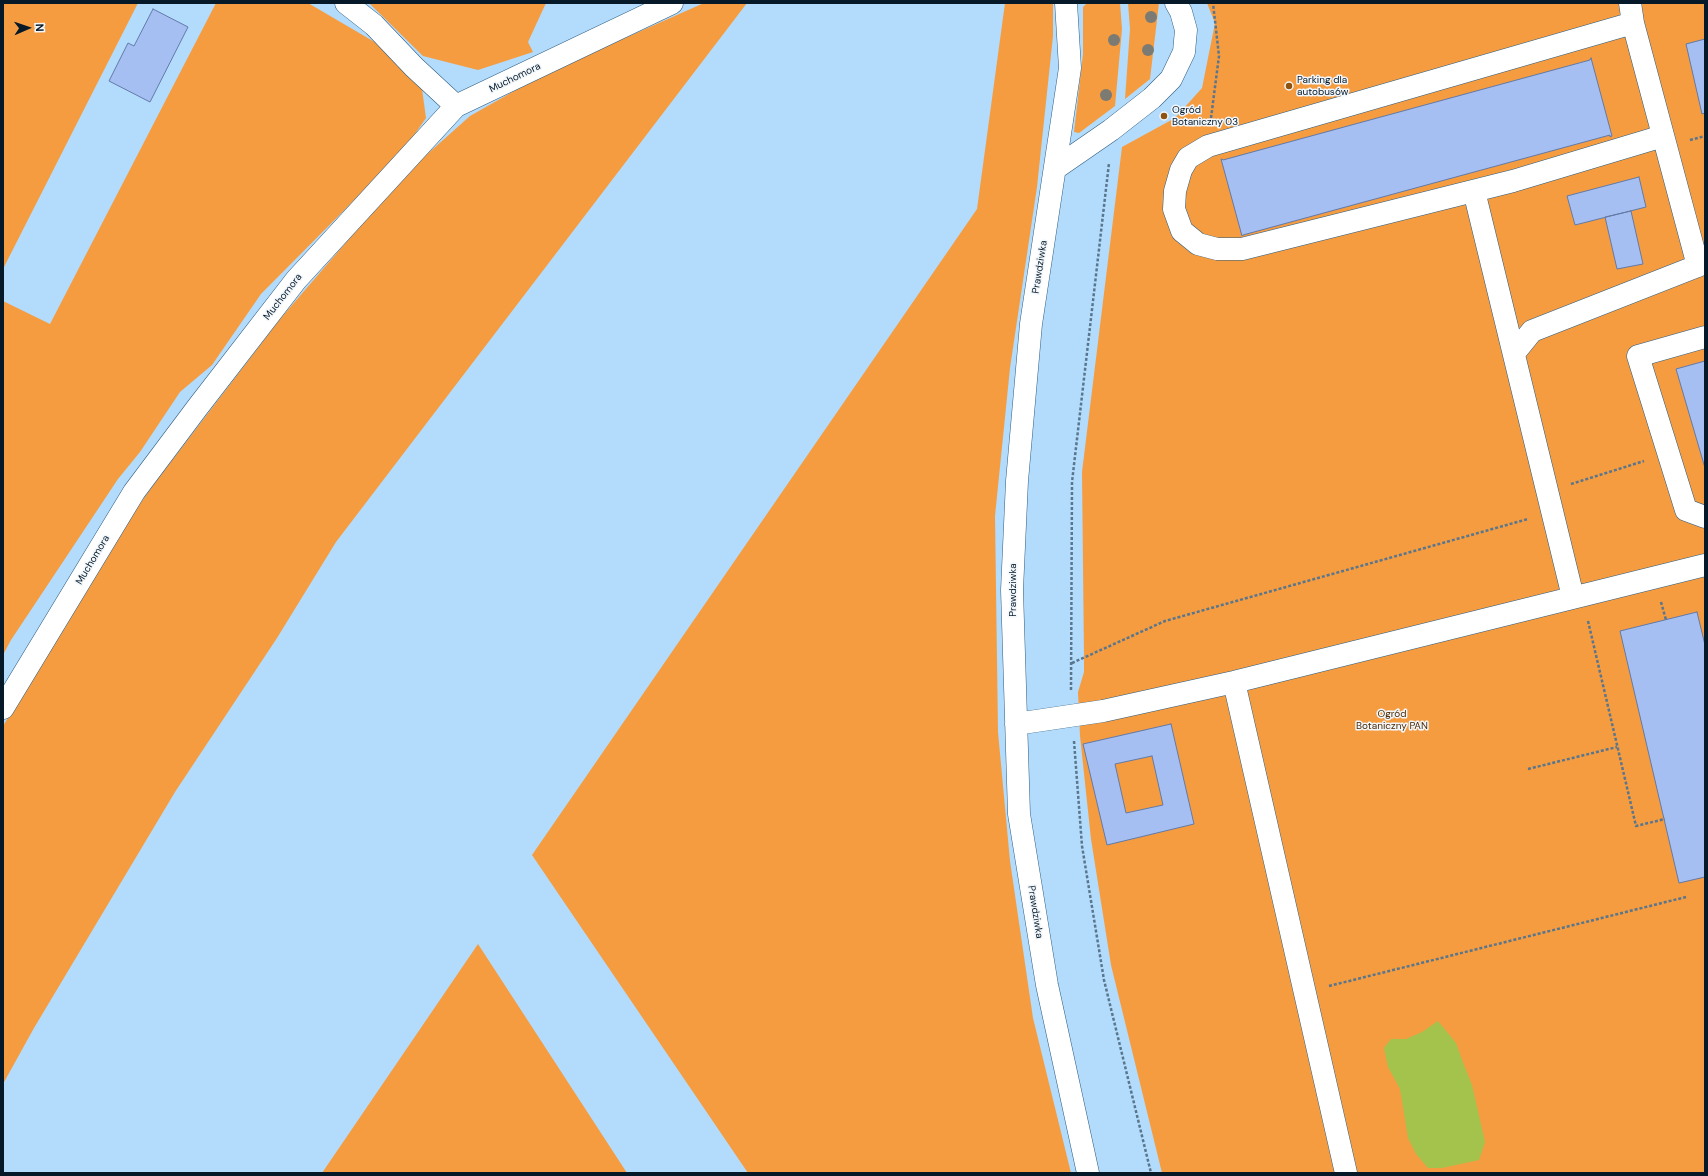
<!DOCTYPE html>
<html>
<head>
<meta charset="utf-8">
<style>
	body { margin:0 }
	#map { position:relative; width:1708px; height:1176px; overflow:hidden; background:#b3dbfb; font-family:"DM Sans",sans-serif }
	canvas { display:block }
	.frame { position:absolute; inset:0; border:4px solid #061928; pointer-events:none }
	.north { position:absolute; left:8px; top:8px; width:40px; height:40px; -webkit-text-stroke:3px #f2f7fb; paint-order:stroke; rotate:88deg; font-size:11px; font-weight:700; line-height:16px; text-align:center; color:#061928 }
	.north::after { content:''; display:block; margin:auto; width:14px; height:18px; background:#061928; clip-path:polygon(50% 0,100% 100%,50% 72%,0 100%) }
</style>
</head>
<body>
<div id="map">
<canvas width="1708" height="1176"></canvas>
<div class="frame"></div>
<div class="north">N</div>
</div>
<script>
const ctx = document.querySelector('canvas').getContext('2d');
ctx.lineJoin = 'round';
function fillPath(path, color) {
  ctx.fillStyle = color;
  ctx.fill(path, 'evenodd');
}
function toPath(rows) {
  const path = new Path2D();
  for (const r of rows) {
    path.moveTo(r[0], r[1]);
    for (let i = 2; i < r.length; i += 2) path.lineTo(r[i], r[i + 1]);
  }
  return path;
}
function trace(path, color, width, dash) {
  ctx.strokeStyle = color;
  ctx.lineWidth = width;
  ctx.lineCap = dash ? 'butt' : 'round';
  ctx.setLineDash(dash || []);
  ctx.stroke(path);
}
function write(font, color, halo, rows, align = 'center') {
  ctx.font = font + ' "DM Sans",sans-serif';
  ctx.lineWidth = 3;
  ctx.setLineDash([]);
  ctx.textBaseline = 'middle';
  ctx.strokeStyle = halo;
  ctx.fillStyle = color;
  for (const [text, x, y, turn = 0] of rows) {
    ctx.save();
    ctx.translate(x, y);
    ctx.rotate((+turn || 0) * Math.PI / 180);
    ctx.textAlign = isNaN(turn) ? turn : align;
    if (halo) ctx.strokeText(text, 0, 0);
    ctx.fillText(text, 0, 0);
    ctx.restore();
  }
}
const green = toPath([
	[3,3,138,3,3,269],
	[216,3,308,3,378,44,422,89,426,118,403,151,261,294,212,365,180,392,140,452,118,479,11,640,3,655,3,301,50,324],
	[369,3,546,3,528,42,533,52,478,70,423,56],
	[704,3,747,3,336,542,277,638,175,792,34,1028,3,1084,3,726,126,523,157,480,280,319,405,174,470,116,546,73],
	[1005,3,1053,3,1053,36,1037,187,1010,368,995,516,998,732,1010,861,1033,1018,1071,1173,748,1173,532,855,977,209],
	[1087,3,1120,3,1122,29,1115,106,1079,133,1074,132,1083,54,1083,7],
	[1128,3,1159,3,1150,79,1125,99,1130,29],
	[1207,3,1705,3,1705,1173,1162,1173,1111,965,1091,839,1080,736,1078,692,1084,672,1084,658,1082,472,1122,147,1175,118,1202,88,1215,23],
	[478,944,627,1173,322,1173]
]);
const water = toPath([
	[1438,1021,1456,1043,1464,1065,1472,1085,1485,1142,1479,1160,1442,1168,1428,1168,1416,1154,1408,1138,1400,1089,1388,1067,1384,1048,1391,1039,1406,1039,1422,1032]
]);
const building = toPath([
	[153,9,188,27,150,102,109,81,128,43,134,46,153,9],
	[1705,39,1705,113,1702,114,1686,44,1705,39],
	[1591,58,1612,136,1610,137,1610,135,1243,235,1242,236,1221,159,1222,159,1223,160,1590,60,1591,58],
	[1639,177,1646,207,1575,225,1567,196,1639,177],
	[1631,211,1643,264,1617,269,1605,217,1631,211],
	[1705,361,1705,468,1676,369,1705,361],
	[1697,612,1705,645,1705,877,1679,883,1620,631,1697,612],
	[1171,724,1194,824,1107,845,1083,744,1171,724],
	[1152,756,1163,805,1126,813,1115,764,1152,756]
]);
const path = toPath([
	[1211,118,1219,56,1213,3],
	[1690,140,1705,136],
	[1571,484,1644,461],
	[1661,602,1666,620],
	[1588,621,1636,826,1665,819],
	[1072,663,1165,621,1528,519],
	[1071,690,1072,482,1109,163],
	[1074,741,1082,846,1104,980,1151,1173],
	[1528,769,1617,747],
	[1329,986,1686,897]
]);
const minor = toPath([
	[346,3,374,25,414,67,456,106],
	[1066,3,1070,68,1031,324,1017,481,1012,590,1019,814,1047,985,1088,1173],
	[1630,3,1633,23],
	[1663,136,1513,181,1242,249,1217,249,1198,244,1182,231,1174,209,1175,191,1181,170,1188,158,1208,146,1633,23,1698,266],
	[1056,168,1111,130,1152,98,1171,79,1184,52,1186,30,1181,12,1176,3],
	[1474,191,1573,597],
	[1705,337,1638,356,1686,510,1705,517],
	[1515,352,1532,331,1705,263],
	[1234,682,1346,1173],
	[3,708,134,492,197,408,296,280,456,106,672,3],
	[1016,724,1103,711,1234,682,1705,565]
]);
const trees = [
	[1151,17],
	[1114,40],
	[1148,50],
	[1106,95]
];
const markers = [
	[1289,86,4,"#8d530f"],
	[1164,116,4,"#8d530f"]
];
const streetNames = [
	["Muchomora",515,78,-26],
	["Prawdziwka",1040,267,-81],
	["Muchomora",283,297,-52],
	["Muchomora",93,560,-59],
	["Prawdziwka",1013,590,-90],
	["Prawdziwka",1035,912,81]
];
const poiNames = [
	["Parking dla",1297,80],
	["autobusów",1297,92],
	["Ogród",1172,110],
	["Botaniczny 03",1172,122]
];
const parkNames = [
	["Ogród",1392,714],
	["Botaniczny PAN",1392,726]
];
fillPath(green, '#f59c40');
fillPath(water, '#a3c34d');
fillPath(building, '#a5bff2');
trace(building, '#627aa8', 1);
trace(minor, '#2d5c7f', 23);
trace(path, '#59768d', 2.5, [3, 2]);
trace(minor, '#fff', 22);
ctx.fillStyle = '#7b7a73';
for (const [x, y] of trees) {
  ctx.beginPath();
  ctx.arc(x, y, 6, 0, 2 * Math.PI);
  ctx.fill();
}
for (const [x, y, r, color] of markers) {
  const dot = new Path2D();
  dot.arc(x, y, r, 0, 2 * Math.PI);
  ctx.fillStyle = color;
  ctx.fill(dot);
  trace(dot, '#f2f7fb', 1.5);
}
write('10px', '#061928', '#f2f7fb', streetNames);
write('10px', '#061928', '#f2f7fb', poiNames, 'left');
write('10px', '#4d2a03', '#f2f7fb', parkNames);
</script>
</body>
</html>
